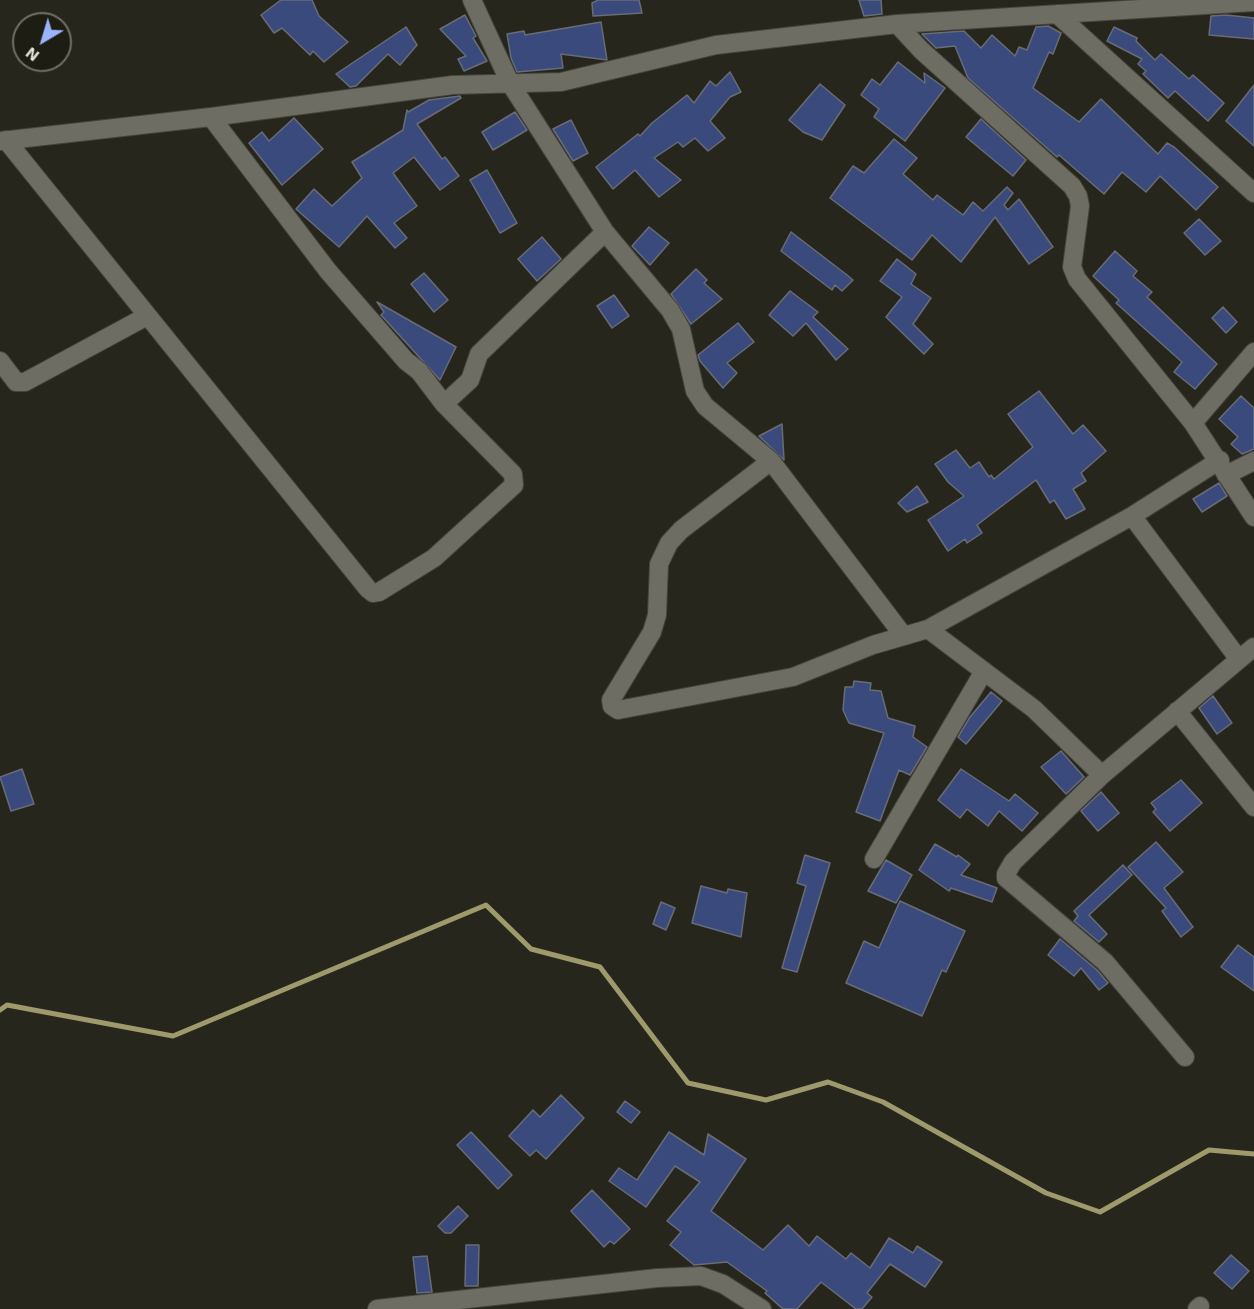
<!DOCTYPE html>
<html>
<head>
<meta charset="utf-8">
<style>
	body { margin:0 }
	#map { position:relative; width:1254px; height:1309px; overflow:hidden; background:#27261d; font-family:"Exo 2",sans-serif }
	canvas { display:block }
	.north { position:absolute; left:12px; top:12px; width:60px; height:60px; box-sizing:border-box; background:#1d1d14; border:2px solid #6f6f67; border-radius:50%; rotate:218deg; font-size:16px; font-weight:700; line-height:24px; text-align:center; color:#eaeae4 }
	.north::after { content:''; display:block; margin:auto; width:21px; height:27px; background:#9bb5fd; clip-path:polygon(50% 0,100% 100%,50% 72%,0 100%) }
</style>
</head>
<body>
<div id="map">
<canvas width="1254" height="1309"></canvas>
<div class="north">N</div>
</div>
<script>
const ctx = document.querySelector('canvas').getContext('2d');
ctx.lineJoin = 'round';
function toPath(rows) {
  const path = new Path2D();
  for (const r of rows) {
    path.moveTo(r[0], r[1]);
    for (let i = 2; i < r.length; i += 2) path.lineTo(r[i], r[i + 1]);
  }
  return path;
}
function trace(path, color, width, dash) {
  ctx.strokeStyle = color;
  ctx.lineWidth = width;
  ctx.lineCap = dash ? 'butt' : 'round';
  ctx.setLineDash(dash || []);
  ctx.stroke(path);
}
function fillPath(path, color) {
  ctx.fillStyle = color;
  ctx.fill(path, 'evenodd');
}
const stream = toPath([
	[0,1010,7,1005,173,1036,486,905,531,949,600,967,688,1083,766,1100,828,1082,883,1102,1046,1193,1100,1212,1209,1150,1254,1154]
]);
const building = toPath([
	[281,0,312,0,319,16,348,42,324,62,313,51,310,55,282,28,274,33,261,15,281,0],
	[598,0,639,0,642,13,593,16,592,3,598,0],
	[859,0,881,0,882,14,864,16,859,0],
	[465,15,476,36,473,38,487,61,464,71,458,59,466,56,440,29,465,15],
	[1226,15,1254,18,1254,39,1209,35,1211,16,1226,15],
	[601,22,607,60,561,54,563,68,517,72,511,58,507,34,524,31,525,35,601,22],
	[1048,26,1061,33,1053,54,1049,52,1033,88,1079,122,1101,99,1158,154,1167,143,1174,147,1218,187,1196,210,1160,176,1146,192,1122,172,1104,194,1059,155,1057,157,968,78,955,46,936,48,922,34,964,31,981,48,992,35,1015,56,1019,47,1027,50,1036,27,1048,26],
	[406,27,417,45,400,65,388,54,356,86,350,87,336,74,406,27],
	[1114,27,1137,38,1136,41,1155,60,1161,54,1189,79,1193,75,1224,103,1208,121,1175,91,1168,98,1143,74,1146,71,1138,64,1142,59,1107,41,1114,27],
	[898,62,925,83,924,73,945,88,905,141,874,117,879,109,861,95,872,79,880,85,898,62],
	[730,72,741,92,730,97,710,121,725,138,708,151,695,138,683,147,678,142,654,158,681,180,659,197,635,170,613,189,596,167,638,134,640,136,652,123,687,95,694,103,710,81,716,86,730,72],
	[820,84,845,105,822,140,803,132,789,120,820,84],
	[1254,85,1254,146,1226,121,1254,85],
	[460,96,461,98,417,124,442,159,445,157,459,176,440,190,414,157,393,173,417,206,394,223,407,238,395,248,367,216,339,247,296,209,314,189,332,206,362,178,352,162,403,130,407,110,408,112,429,100,460,96],
	[515,112,527,130,493,150,482,132,515,112],
	[294,118,323,149,282,185,249,143,262,132,269,141,294,118],
	[981,119,1026,160,1013,176,966,137,981,119],
	[571,120,588,153,573,161,553,129,571,120],
	[894,139,917,158,903,174,933,200,937,195,963,215,973,202,983,211,1007,187,1013,193,1004,205,1008,210,1019,199,1053,247,1029,264,995,217,961,262,932,235,912,260,830,198,853,166,864,173,894,139],
	[487,170,517,223,500,233,470,180,487,170],
	[1199,219,1221,241,1205,255,1184,233,1199,219],
	[649,227,669,243,650,265,632,246,649,227],
	[791,232,847,275,853,280,842,291,835,285,832,290,781,251,791,232],
	[542,237,561,259,537,281,518,259,542,237],
	[1115,251,1137,271,1133,276,1152,292,1147,297,1217,364,1195,389,1174,372,1182,362,1116,303,1119,300,1093,276,1115,251],
	[897,259,916,274,911,284,931,298,913,324,933,344,924,354,886,317,902,297,880,281,897,259],
	[696,269,707,280,704,283,722,299,691,324,671,294,696,269],
	[424,273,448,300,434,312,411,284,424,273],
	[790,291,818,312,813,317,848,349,836,360,806,323,793,336,769,315,790,291],
	[614,295,629,316,612,328,597,306,614,295],
	[377,302,456,347,440,380,381,315,384,312,377,302],
	[1223,307,1237,322,1226,333,1212,318,1223,307],
	[738,323,754,342,727,363,737,373,723,388,700,361,698,355,738,323],
	[1039,391,1073,434,1083,425,1106,451,1081,473,1086,481,1073,489,1085,509,1066,519,1054,500,1050,503,1036,480,977,525,982,533,967,543,965,539,948,551,928,520,964,496,948,482,935,464,956,450,970,468,979,462,989,477,991,475,994,479,1033,447,1008,414,1039,391],
	[1241,396,1254,408,1254,449,1242,454,1231,444,1238,437,1219,419,1241,396],
	[782,424,784,460,759,436,782,424],
	[1219,483,1227,496,1202,512,1193,499,1219,483],
	[917,486,928,502,907,512,898,503,917,486],
	[854,681,871,683,870,690,881,691,888,718,915,726,913,737,927,747,910,775,899,770,880,821,856,812,884,733,849,723,843,710,845,687,853,687,854,681],
	[991,692,1002,701,966,744,958,737,970,717,991,692],
	[1213,696,1232,723,1217,734,1199,708,1213,696],
	[1061,751,1084,777,1066,794,1041,767,1061,751],
	[22,769,34,804,11,811,0,777,22,769],
	[961,769,1009,801,1015,794,1038,813,1022,831,999,811,988,826,967,809,960,818,938,800,961,769],
	[1181,780,1202,803,1170,831,1153,812,1156,809,1151,803,1181,780],
	[1101,792,1119,813,1098,831,1081,811,1101,792],
	[1156,842,1183,872,1164,888,1193,927,1181,937,1162,911,1166,908,1128,867,1156,842],
	[935,844,957,857,958,855,970,864,961,875,997,888,992,902,951,888,949,891,919,870,935,844],
	[805,855,830,863,797,972,782,968,806,886,797,883,805,855],
	[886,860,912,875,896,903,868,891,886,860],
	[1123,865,1132,875,1089,915,1107,934,1099,942,1074,921,1078,916,1074,911,1123,865],
	[701,886,727,893,728,889,747,893,741,937,692,923,701,886],
	[900,901,965,931,946,972,942,970,922,1016,846,983,864,941,879,948,900,901],
	[661,902,675,908,666,930,653,924,661,902],
	[1060,939,1097,970,1108,983,1099,990,1081,968,1074,976,1048,955,1060,939],
	[1238,945,1254,957,1254,991,1221,967,1238,945],
	[561,1095,584,1118,546,1159,536,1150,530,1156,509,1136,533,1110,540,1117,561,1095],
	[625,1101,640,1112,631,1123,617,1112,625,1101],
	[471,1132,512,1175,498,1189,457,1145,471,1132],
	[669,1132,704,1155,708,1134,746,1159,711,1211,763,1250,788,1225,809,1246,817,1236,846,1259,851,1253,870,1268,889,1238,913,1253,917,1246,942,1262,925,1287,890,1264,867,1293,872,1297,862,1309,856,1309,821,1282,797,1309,783,1309,765,1293,767,1291,727,1262,694,1265,670,1245,681,1232,667,1221,700,1182,675,1166,646,1207,609,1181,619,1168,637,1180,669,1132],
	[592,1190,630,1229,614,1244,610,1241,604,1247,571,1211,592,1190],
	[458,1206,468,1216,451,1233,445,1233,438,1226,458,1206],
	[466,1245,479,1245,478,1286,465,1286,466,1245],
	[1231,1255,1249,1271,1232,1289,1214,1273,1231,1255],
	[427,1256,432,1292,417,1293,413,1257,427,1256]
]);
const minor = toPath([
	[472,0,510,83,605,232,670,310,681,329,695,391,705,406,771,461,903,635],
	[1057,14,1254,193],
	[897,24,921,50,1072,186,1078,196,1080,206,1072,267,1077,279,1193,423,1254,517],
	[6,140,368,589,373,593,379,592,434,558,514,485,513,474,444,404,419,371,406,361,328,271,211,117],
	[0,141,211,117,453,85,561,82,716,45,897,24,1254,2],
	[0,361,16,382,25,382,147,316],
	[444,404,470,380,479,354,605,232],
	[1193,423,1254,352],
	[771,461,681,530,669,543,659,564,657,615,652,632,611,700,612,706,618,710,793,677,873,645,928,629,1132,516,1220,460],
	[1226,475,1254,461],
	[1132,516,1238,658],
	[928,629,1034,709,1102,775],
	[1177,711,1254,807],
	[874,859,984,671],
	[1185,1057,1105,962,1006,878,1006,874,1013,862,1102,775,1254,647],
	[377,1309,657,1278,701,1276,723,1284,762,1309],
	[1197,1309,1200,1306]
]);
trace(stream, '#9e9a6c', 5);
fillPath(building, '#3a4a7c');
trace(building, '#686c76', 1.5);
trace(minor, '#44443c', 20);
trace(minor, '#6e6d63', 18);
</script>
</body>
</html>
